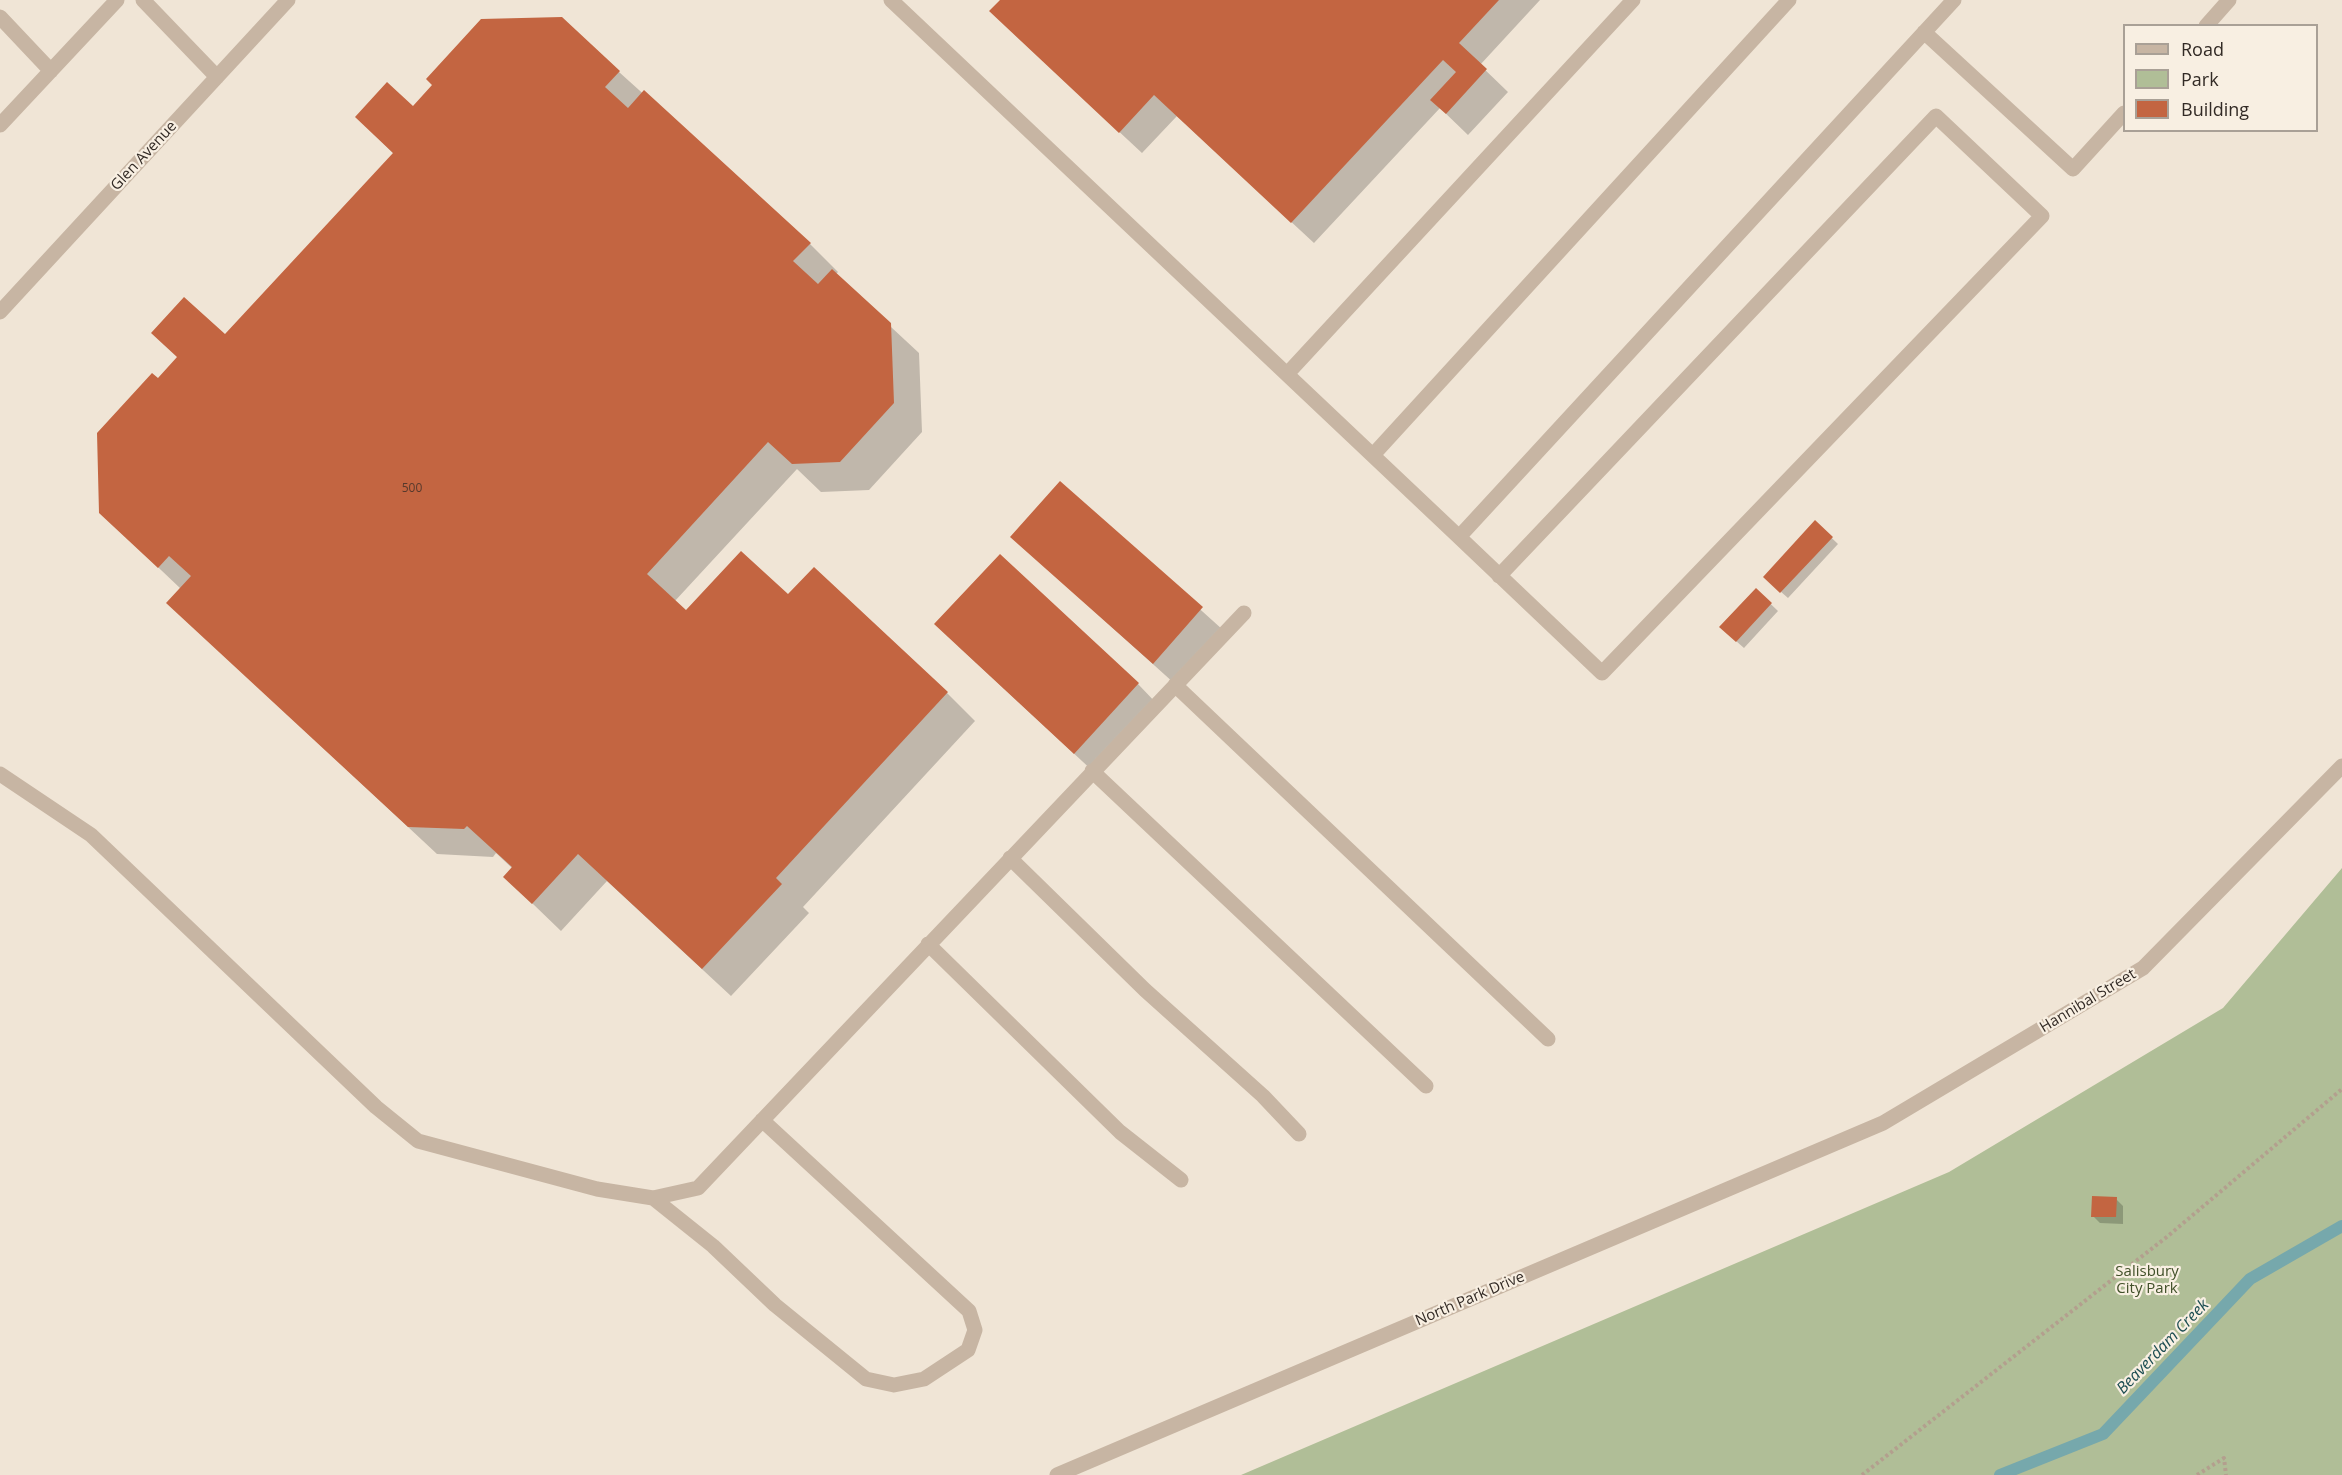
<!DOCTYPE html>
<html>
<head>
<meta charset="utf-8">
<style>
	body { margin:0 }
	#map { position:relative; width:2342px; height:1475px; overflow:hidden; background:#f0e5d6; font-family:"Open Sans",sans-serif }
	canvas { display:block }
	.legend { position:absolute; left:2123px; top:24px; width:195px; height:108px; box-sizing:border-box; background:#f8efe2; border:2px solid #a9a096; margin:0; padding:8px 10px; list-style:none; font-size:18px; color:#322a25 }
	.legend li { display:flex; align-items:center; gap:12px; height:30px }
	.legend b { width:30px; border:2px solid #a9a096 }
</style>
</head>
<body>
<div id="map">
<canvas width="2342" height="1475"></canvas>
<ul class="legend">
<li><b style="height:8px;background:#c7b5a3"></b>Road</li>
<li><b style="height:16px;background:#b0be97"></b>Park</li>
<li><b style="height:16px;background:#c36541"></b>Building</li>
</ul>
</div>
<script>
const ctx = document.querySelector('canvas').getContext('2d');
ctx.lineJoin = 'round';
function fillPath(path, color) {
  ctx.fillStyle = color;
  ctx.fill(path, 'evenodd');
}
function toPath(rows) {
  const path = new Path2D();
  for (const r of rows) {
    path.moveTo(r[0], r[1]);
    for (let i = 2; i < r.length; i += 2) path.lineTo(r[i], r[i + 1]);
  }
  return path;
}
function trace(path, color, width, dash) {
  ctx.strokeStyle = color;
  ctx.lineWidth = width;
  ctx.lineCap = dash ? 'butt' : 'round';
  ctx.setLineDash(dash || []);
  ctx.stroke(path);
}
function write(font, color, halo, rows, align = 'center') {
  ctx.font = font + ' "Open Sans",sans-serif';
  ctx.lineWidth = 4.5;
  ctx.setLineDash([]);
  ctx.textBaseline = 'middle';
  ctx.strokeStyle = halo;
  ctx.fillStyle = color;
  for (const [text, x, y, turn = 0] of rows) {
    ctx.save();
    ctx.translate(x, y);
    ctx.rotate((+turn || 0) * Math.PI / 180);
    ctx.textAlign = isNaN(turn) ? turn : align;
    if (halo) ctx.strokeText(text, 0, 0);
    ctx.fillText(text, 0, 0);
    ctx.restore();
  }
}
const green = toPath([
	[2342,868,2342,1475,1241,1475,1949,1172,2223,1008]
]);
const shadow = toPath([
	[1002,0,1540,0,1480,65,1508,92,1468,135,1440,108,1314,243,1177,116,1142,153,1013,33],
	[619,72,810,244,838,272,835,275,919,353,922,432,869,490,821,492,797,469,674,602,686,612,788,596,947,693,975,721,803,907,809,913,731,996,607,881,561,931,505,877,513,869,496,853,493,857,437,854,168,603,181,589,101,513,158,380,225,336,394,154,357,117],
	[1060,483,1223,630,1175,684,1012,537],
	[1815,522,1838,544,1788,598,1772,584],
	[1756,590,1778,611,1744,648,1728,634],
	[958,646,1138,684,1159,706,1096,774],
	[2116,1199,2123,1206,2123,1224,2100,1223,2093,1216]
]);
const stream = toPath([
	[2000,1475,2103,1434,2250,1279,2342,1226]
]);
const building = toPath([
	[1000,0,1499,0,1459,43,1487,69,1446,114,1430,100,1456,72,1443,60,1291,223,1154,95,1119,133,989,11],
	[562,17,620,71,605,87,628,108,644,90,811,243,793,261,818,284,832,269,891,323,894,403,840,462,792,464,768,442,647,574,686,610,741,551,788,594,814,567,948,692,776,878,782,884,702,969,578,854,532,904,503,877,512,867,467,826,464,829,408,827,166,603,191,576,169,556,158,568,99,513,97,433,152,373,158,378,177,357,151,333,184,297,225,334,393,153,355,117,387,82,413,106,432,85,426,79,481,19],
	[1060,481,1203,607,1153,664,1010,537],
	[1815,520,1833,537,1780,593,1763,577],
	[1000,554,1139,683,1074,754,934,624],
	[1756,588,1772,603,1736,642,1719,627],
	[2092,1196,2117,1197,2116,1217,2091,1217]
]);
const path = toPath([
	[1862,1475,2168,1236,2342,1089],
	[2197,1475,2224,1458,2226,1475]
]);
const minor = toPath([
	[143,0,217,77],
	[891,0,1459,537,1954,0],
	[0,17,51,71],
	[2206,26,2229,0],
	[1924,32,2073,169,2124,113],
	[0,125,117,0],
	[0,312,288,0],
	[1288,373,1633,0],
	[1373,455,1789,0],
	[1459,537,1602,673,2042,216,1936,116,1499,576],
	[1175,685,1548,1039],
	[1092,771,1426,1086],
	[0,774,91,835,376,1107,418,1141,597,1189,653,1198,698,1188,1244,613],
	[1010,858,1145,990,1263,1096,1299,1134],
	[928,944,1120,1132,1181,1180],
	[653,1198,713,1246,775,1305,866,1379,894,1385,924,1379,968,1350,975,1330,969,1311,762,1120],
	[1057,1475,1883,1123,2143,968,2342,766]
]);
const numberNames = [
	["500",412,489]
];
const streetNames = [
	["Glen Avenue",144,156,-47],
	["Hannibal Street",2088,1001,-31],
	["North Park Drive",1470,1299,-23]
];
const parkNames = [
	["Salisbury",2147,1272],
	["City Park",2147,1289]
];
const waterNames = [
	["Beaverdam Creek",2163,1347,-46]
];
fillPath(green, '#b0be97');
fillPath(shadow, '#0003');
trace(stream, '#76a8ac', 12);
fillPath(building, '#c36541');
trace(path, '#b39f8e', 4, [3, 3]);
trace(minor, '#c7b5a3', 15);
write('12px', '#56392c', null, numberNames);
write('15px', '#322a25', '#f8efe2', streetNames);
write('15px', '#415029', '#f8efe2', parkNames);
write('italic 16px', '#1c4d52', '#f8efe2', waterNames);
</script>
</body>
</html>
